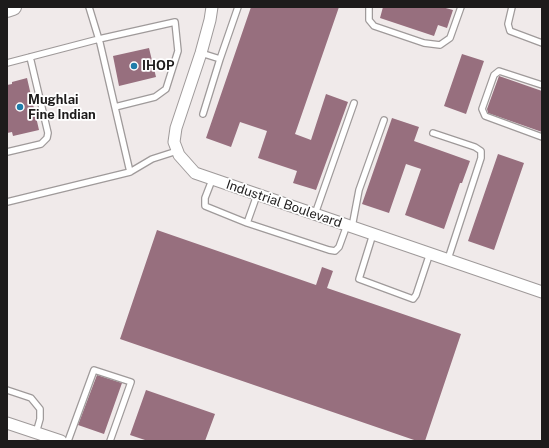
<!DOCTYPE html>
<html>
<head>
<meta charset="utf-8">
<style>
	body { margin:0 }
	#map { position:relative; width:549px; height:448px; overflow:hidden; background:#f0eaea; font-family:"Public Sans",sans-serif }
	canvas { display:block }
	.frame { position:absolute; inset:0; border:8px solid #1d1b1b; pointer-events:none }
</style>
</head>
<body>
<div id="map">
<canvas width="549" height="448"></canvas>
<div class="frame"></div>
</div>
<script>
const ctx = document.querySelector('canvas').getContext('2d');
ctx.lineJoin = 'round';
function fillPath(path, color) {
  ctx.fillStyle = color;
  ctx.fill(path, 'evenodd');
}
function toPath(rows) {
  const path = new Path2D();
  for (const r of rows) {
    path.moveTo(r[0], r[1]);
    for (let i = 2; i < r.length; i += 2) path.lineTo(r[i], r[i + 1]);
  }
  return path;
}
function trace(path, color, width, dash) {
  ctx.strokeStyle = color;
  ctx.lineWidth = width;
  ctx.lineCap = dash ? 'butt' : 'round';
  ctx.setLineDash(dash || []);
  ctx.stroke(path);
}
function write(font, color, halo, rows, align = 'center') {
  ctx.font = font + ' "Public Sans",sans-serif';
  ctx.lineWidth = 3.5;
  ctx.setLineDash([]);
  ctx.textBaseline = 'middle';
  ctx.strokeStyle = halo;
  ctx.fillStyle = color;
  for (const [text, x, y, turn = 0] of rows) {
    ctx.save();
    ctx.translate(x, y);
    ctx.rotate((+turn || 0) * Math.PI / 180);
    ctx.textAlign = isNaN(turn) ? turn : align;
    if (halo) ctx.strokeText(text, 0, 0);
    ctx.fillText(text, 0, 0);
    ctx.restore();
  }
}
const building = toPath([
	[251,7,339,7,295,134,311,140,326,94,348,102,316,190,293,183,297,171,258,158,267,131,240,122,231,147,206,138],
	[383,7,442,7,453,10,447,28,438,25,434,36,380,18],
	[149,48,156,77,119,86,113,56],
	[462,54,484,61,466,114,444,106],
	[499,76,542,91,542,132,488,113,487,109],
	[27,78,39,130,13,136,12,132,7,133,7,85,12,84,12,82],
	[392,118,419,127,414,141,470,161,462,183,460,183,444,229,405,215,421,169,406,164,389,213,362,204],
	[498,154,524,163,494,250,468,241],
	[157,230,316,285,322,267,333,271,327,288,461,334,425,441,417,441,120,339],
	[97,375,122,383,104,434,78,425],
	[146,390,215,414,205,441,148,441,130,435]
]);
const lane = toPath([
	[89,7,100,43,130,172],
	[369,7,369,20,374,26,424,43,440,45,450,38,461,7],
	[512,7,508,24,510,31,542,43],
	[201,53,220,59,203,114],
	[220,59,238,7],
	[7,63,99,39,175,22,178,51,166,89,155,97,115,107],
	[542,85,499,71,494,75,482,109,485,116,542,137],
	[433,133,475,147,481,151,481,158,448,259],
	[7,152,41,144,47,138,48,133,30,57],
	[212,180,205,198,205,206,247,223,329,250,335,251,339,247,347,225],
	[7,202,130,172,152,159,177,151],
	[315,214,354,103],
	[247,223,257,195],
	[352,227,359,190,384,120],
	[373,234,359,279,413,299,416,295,430,253],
	[7,390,31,398,40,409,40,419,36,433],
	[68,441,94,370,131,382,110,441]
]);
const street = toPath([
	[212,7,210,20,201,53,176,128,174,142,179,155,195,173,542,292],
	[7,423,61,441]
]);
const secondary = toPath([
	[7,9,13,7]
]);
const markers = [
	[134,66,4,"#1f7daa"],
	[20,107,4,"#1f7daa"]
];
const poiNames = [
	["IHOP",142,66],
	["Mughlai",28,100],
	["Fine Indian",28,115]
];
const streetNames = [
	["Industrial Boulevard",284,204,19]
];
fillPath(building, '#976f7e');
trace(lane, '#9f9a9a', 8);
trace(street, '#9f9a9a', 13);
trace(secondary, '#9f9a9a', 18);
trace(lane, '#fff', 5.5);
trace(street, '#fff', 11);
trace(secondary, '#fff', 16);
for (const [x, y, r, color] of markers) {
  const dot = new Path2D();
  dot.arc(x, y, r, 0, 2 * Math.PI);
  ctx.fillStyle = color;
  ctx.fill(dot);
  trace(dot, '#fff', 1.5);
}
write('bold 13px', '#1d1b1b', '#fff', poiNames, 'left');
write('13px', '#1d1b1b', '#fff', streetNames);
</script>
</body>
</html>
